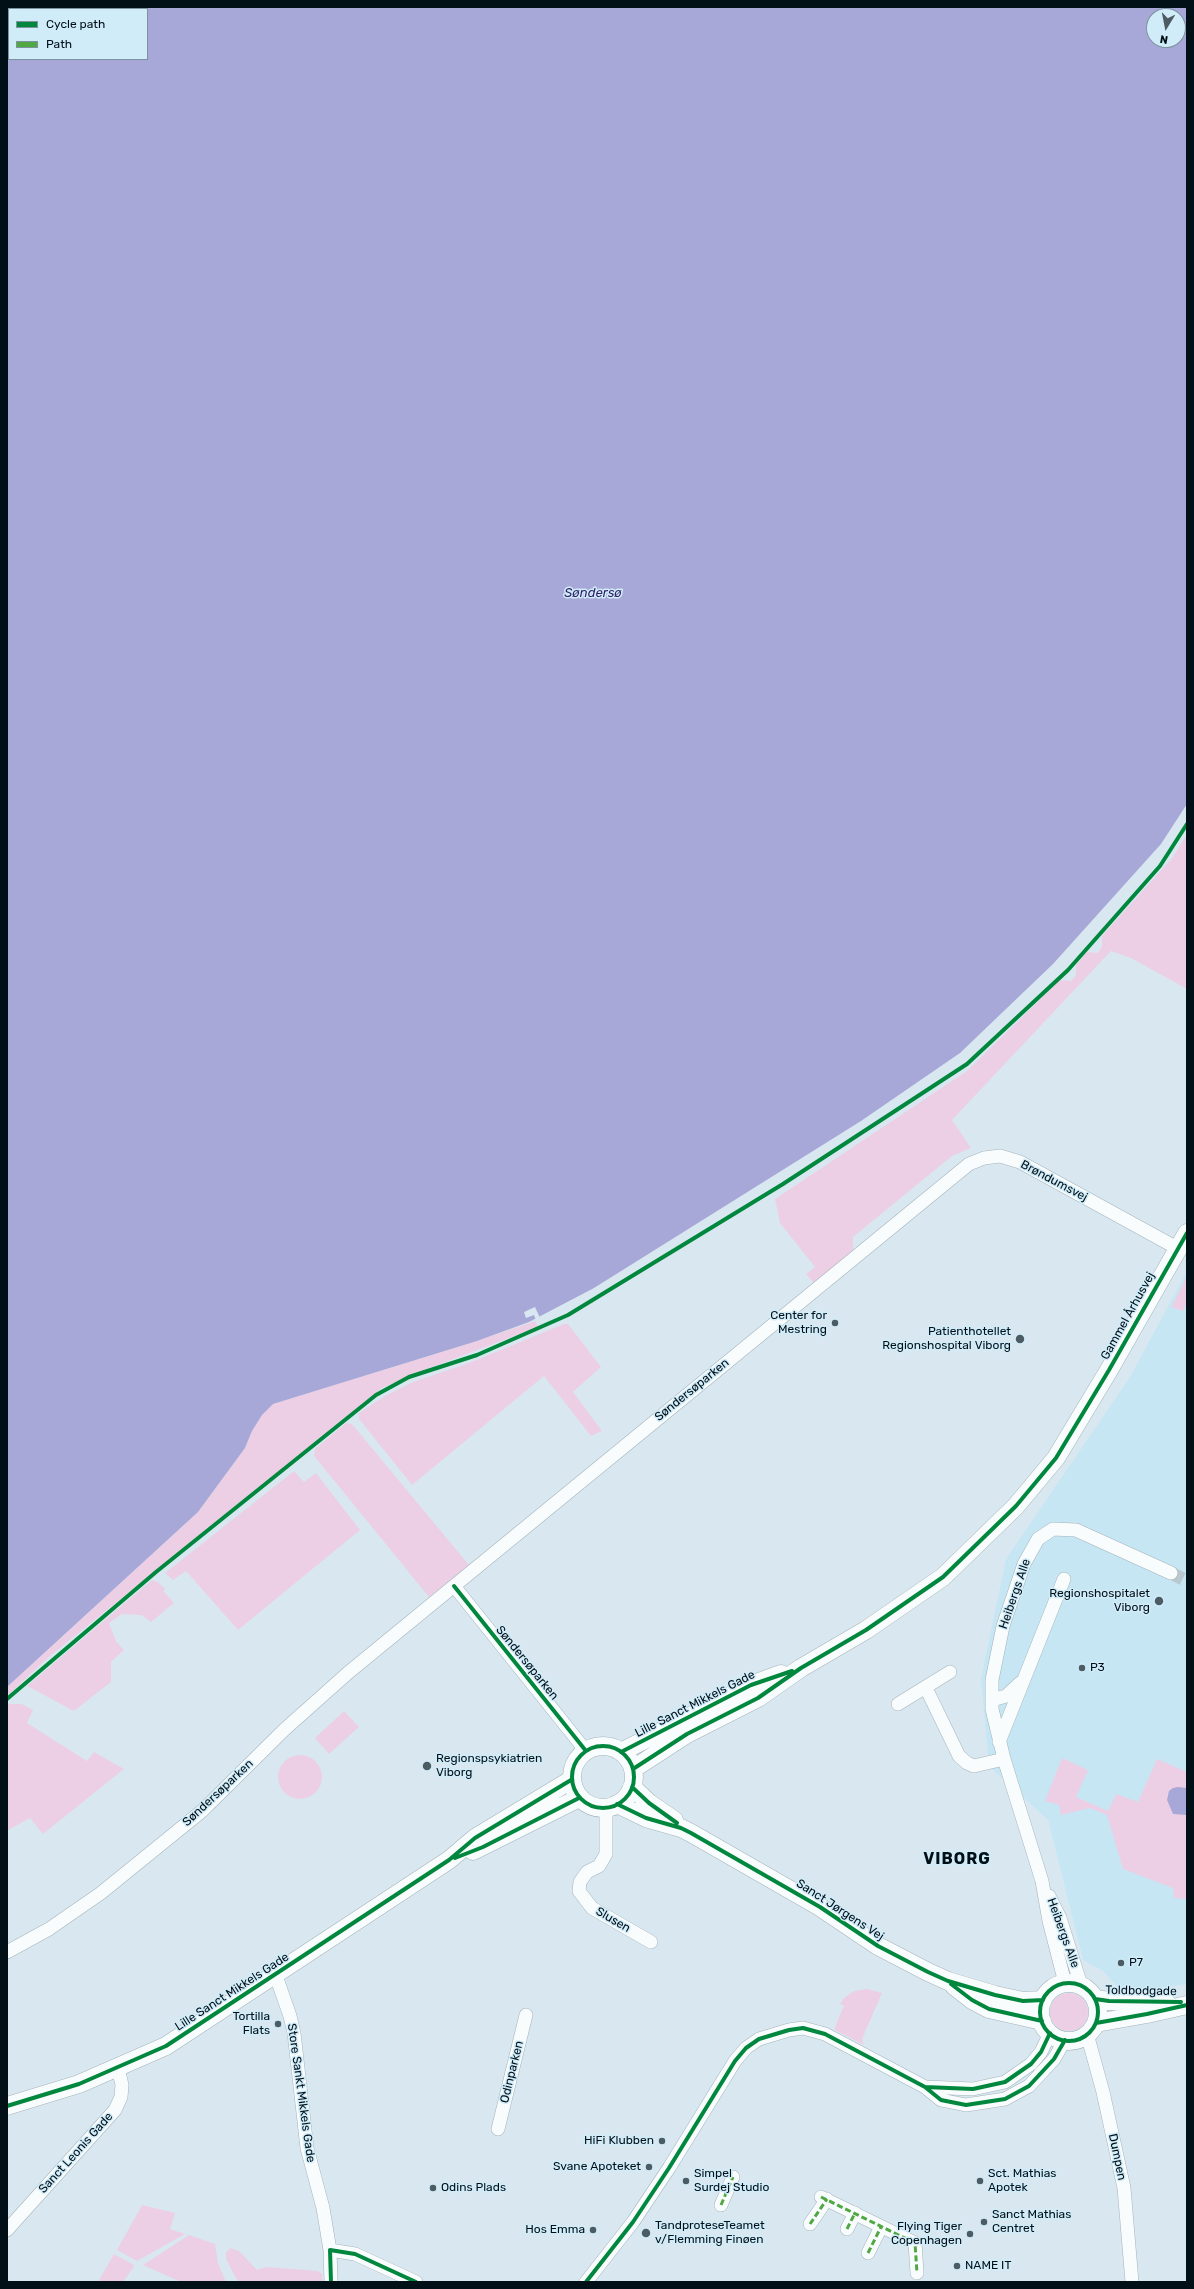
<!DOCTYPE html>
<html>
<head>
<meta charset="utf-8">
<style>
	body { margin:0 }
	#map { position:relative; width:1194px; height:2289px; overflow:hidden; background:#d9e8f0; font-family:Rubik,sans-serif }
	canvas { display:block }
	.frame { position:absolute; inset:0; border:8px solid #010f17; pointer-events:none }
	.legend { position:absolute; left:8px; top:8px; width:140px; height:52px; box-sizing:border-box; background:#d0ecf9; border:1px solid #7d949f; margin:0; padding:5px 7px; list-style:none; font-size:12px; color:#010f17 }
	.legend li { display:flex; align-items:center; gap:8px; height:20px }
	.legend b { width:20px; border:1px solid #7d949f }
	.north { position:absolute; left:1146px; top:8px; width:40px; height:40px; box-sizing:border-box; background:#d0ecf9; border:1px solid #7d949f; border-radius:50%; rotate:190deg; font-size:11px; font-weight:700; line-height:16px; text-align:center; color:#010f17 }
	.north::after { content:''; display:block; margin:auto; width:14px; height:18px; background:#4d5b63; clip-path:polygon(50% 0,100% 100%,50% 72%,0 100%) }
</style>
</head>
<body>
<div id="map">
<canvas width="1194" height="2289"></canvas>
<div class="frame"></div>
<ul class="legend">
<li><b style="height:5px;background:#00873e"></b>Cycle path</li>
<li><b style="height:5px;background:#4fa842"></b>Path</li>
</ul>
<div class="north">N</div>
</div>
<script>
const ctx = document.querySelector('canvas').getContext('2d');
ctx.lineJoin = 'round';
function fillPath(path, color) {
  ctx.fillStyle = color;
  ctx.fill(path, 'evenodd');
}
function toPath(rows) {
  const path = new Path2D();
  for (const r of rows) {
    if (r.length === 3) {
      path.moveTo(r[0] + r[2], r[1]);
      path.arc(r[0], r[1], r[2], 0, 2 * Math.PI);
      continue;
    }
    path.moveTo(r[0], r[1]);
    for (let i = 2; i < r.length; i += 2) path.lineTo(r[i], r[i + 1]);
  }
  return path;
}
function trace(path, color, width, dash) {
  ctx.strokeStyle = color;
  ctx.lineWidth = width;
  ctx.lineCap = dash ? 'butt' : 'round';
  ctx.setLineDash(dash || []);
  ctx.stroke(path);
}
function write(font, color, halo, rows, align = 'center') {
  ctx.font = font + ' Rubik,sans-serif';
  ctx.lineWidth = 3;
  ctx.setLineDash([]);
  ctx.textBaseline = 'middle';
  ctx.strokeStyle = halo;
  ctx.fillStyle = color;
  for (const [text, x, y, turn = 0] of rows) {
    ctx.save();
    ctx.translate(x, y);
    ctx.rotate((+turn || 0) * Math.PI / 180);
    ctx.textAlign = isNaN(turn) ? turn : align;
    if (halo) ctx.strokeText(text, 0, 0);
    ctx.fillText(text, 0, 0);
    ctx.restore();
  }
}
const built = toPath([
	[1187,1271,1187,1984,1149,1989,1118,1988,1103,1971,1083,1960,1048,1820,989,1766,981,1679,1006,1559,1130,1377]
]);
const green = toPath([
	[1187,834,1187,989,1131,958,1111,951,952,1120,971,1148,952,1156,853,1237,853,1251,814,1283,806,1274,815,1267,780,1223,775,1199,967,1071,1060,980,1071,981,1076,975,1076,965,1087,952,1098,953,1102,946,1102,936,1173,857],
	[1187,1276,1187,1302,1183,1311,1171,1307],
	[535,1321,538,1327,411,1375,382,1388,50,1656,7,1696,7,1687,198,1512,245,1448,252,1431,262,1415,273,1404,477,1341],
	[564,1324,568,1324,601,1367,573,1392,602,1431,591,1436,544,1376,412,1485,359,1419,359,1413,385,1396,413,1382,469,1363],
	[346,1423,352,1424,469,1565,429,1597,314,1456,315,1449],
	[294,1471,304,1482,316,1473,360,1530,238,1630,186,1571,173,1580,165,1573],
	[152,1580,158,1582,165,1589,163,1591,174,1603,151,1622,141,1615,122,1614,109,1623,116,1641,124,1650,111,1662,111,1682,74,1711,27,1686],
	[7,1704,22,1704,33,1710,27,1723,87,1761,94,1752,124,1769,43,1834,30,1818,8,1830,7,1829],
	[344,1711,359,1727,329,1754,315,1738],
	[300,1777,22],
	[1062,1758,1088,1770,1076,1797,1108,1811,1116,1794,1138,1802,1157,1759,1187,1772,1187,1899,1174,1898,1173,1888,1123,1869,1107,1815,1090,1808,1061,1815,1059,1805,1045,1801],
	[867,1989,882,1993,862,2039,864,2045,835,2030,835,2027,844,2006,840,2004,844,1998,854,1991],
	[1069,2012,19],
	[142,2205,175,2213,170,2229,185,2234,137,2261,117,2250],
	[189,2235,215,2244,218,2263,226,2282,181,2282,143,2265],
	[231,2248,239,2251,257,2270,266,2267,318,2271,322,2274,323,2282,238,2282,226,2259,226,2252],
	[114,2254,134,2265,133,2268,123,2282,98,2282]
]);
const water = toPath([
	[7,7,1187,7,1187,804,1161,844,1053,964,960,1053,861,1121,594,1288,529,1322,477,1341,273,1404,262,1415,252,1431,245,1448,198,1512,7,1687],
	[9,9,147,9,147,59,9,59],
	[1154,16,1178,16,1178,40,1154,40],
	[1178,1787,1187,1788,1187,1815,1173,1814,1167,1800,1169,1791,1173,1788]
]);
const pier = toPath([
	[535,1307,540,1318,536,1320,534,1315,526,1318,524,1312]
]);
const streetTunnel = toPath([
	[1171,1573,1187,1581]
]);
const street = toPath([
	[454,1586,586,1751],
	[926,1688,959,1756,967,1763,974,1766,1004,1759],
	[992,1700,1006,1696,1020,1683],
	[898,1704,950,1672],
	[999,1742,1064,1579],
	[606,1808,606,1854,599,1866,587,1872,580,1882,579,1891,592,1908,651,1942],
	[1049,1896,1060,1918,1081,1985],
	[7,1952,49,1929,101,1893,202,1811,285,1729,349,1672,969,1164,984,1158,1000,1156,1020,1162,1177,1248],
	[276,1976,290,2016,294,2033,307,2148,323,2208,330,2250,331,2282],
	[1065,1983,1049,1921,1042,1881,1004,1759,992,1709,992,1680,1003,1626,1024,1564,1038,1539,1053,1529,1076,1530,1171,1573],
	[1087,2034,1103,2092,1124,2188,1132,2282],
	[925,2087,973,2089,1005,2082,1031,2064,1041,2052,1050,2033],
	[498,2129,526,2015],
	[821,2197,915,2243,917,2273],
	[721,2205,733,2177],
	[810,2224,827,2199],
	[847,2229,855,2213],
	[7,2230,115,2110,121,2097,122,2085,118,2068],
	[330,2250,355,2254,416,2282],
	[868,2253,881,2227],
	[586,2282,633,2222,669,2168,735,2061,746,2048,759,2039,789,2030,803,2028,825,2034,925,2087,941,2100,966,2105,1005,2099,1029,2086,1054,2059,1065,2040]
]);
const secondary = toPath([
	[603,1777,31],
	[621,1752,751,1685,781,1674],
	[633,1769,687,1734,758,1698,801,1668,866,1630,943,1577,1016,1506,1056,1458,1109,1370,1187,1233],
	[632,1787,649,1803,674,1820],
	[617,1804,646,1818,681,1828,691,1833,820,1907,878,1946,928,1972,948,1981,995,1995,1023,2001,1043,2000],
	[473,1851,579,1798],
	[1069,2012,29],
	[954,1986,972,2000,989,2009,1042,2021],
	[1095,1999,1109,2001,1166,2002],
	[1096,2023,1147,2014,1187,2005],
	[7,2106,79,2084,166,2046,449,1860,475,1838,571,1780]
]);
const quiet = toPath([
	[821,2197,915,2243,917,2273],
	[721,2205,733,2177],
	[810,2224,827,2199],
	[847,2229,855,2213],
	[868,2253,881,2227]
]);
const cycleway = toPath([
	[454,1586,586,1751],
	[7,1699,156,1572,376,1395,409,1377,477,1355,568,1315,783,1184,967,1064,1068,970,1160,866,1187,824],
	[603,1777,31],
	[621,1752,751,1685,792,1671],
	[633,1769,687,1734,758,1698,801,1668,866,1630,943,1577,1016,1506,1056,1458,1109,1370,1187,1233],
	[632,1787,649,1803,677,1823],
	[617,1804,646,1818,681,1828,691,1833,820,1907,878,1946,928,1972,948,1981,995,1995,1023,2001,1043,2000],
	[455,1858,483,1847,579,1798],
	[1069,2012,29],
	[951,1984,972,2000,989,2009,1042,2021],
	[1095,1999,1109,2001,1181,2002],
	[1096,2023,1147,2014,1187,2005],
	[925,2087,973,2089,1005,2082,1031,2064,1041,2052,1050,2033],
	[7,2106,79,2084,166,2046,449,1860,475,1838,571,1780],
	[331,2282,330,2250,355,2254,416,2282],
	[586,2282,633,2222,669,2168,735,2061,746,2048,759,2039,789,2030,803,2028,825,2034,925,2087,941,2100,966,2105,1005,2099,1029,2086,1054,2059,1065,2040]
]);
const markers = [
	[835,1323,4,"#4d5b63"],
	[1020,1339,5,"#4d5b63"],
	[1159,1601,5,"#4d5b63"],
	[1082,1668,4,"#4d5b63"],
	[427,1766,5,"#4d5b63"],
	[1121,1963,4,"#4d5b63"],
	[278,2024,4,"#4d5b63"],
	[662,2141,4,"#4d5b63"],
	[649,2167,4,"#4d5b63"],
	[686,2181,4,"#4d5b63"],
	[980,2181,4,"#4d5b63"],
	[433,2188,4,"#4d5b63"],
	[984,2222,4,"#4d5b63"],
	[593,2230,4,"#4d5b63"],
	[646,2233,5,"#4d5b63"],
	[970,2234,4,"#4d5b63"],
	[957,2266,4,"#4d5b63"]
];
const streetNames = [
	["Brøndumsvej",1054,1181,28],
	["Gammel Århusvej",1128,1316,-61],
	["Søndersøparken",692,1390,-39],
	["Heibergs Alle",1015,1594,-71],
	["Søndersøparken",527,1663,51],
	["Lille Sanct Mikkels Gade",695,1704,-27],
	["Søndersøparken",218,1793,-43],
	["Sanct Jørgens Vej",840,1910,33],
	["Slusen",613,1920,30],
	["Heibergs Alle",1063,1933,70],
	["Toldbodgade",1141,1991,1],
	["Lille Sanct Mikkels Gade",232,1992,-33],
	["Odinparken",512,2072,-76],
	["Store Sankt Mikkels Gade",301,2093,82],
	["Sanct Leonis Gade",76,2153,-48],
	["Dumpen",1117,2157,78]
];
const poiNames = [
	["Center for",827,1316,"right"],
	["Mestring",827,1330,"right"],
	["Patienthotellet",1011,1332,"right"],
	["Regionshospital Viborg",1011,1346,"right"],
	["Regionshospitalet",1150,1594,"right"],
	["Viborg",1150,1608,"right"],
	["P3",1090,1668],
	["Regionspsykiatrien",436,1759],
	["Viborg",436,1773],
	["P7",1129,1963],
	["Tortilla",270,2017,"right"],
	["Flats",270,2031,"right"],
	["HiFi Klubben",654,2141,"right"],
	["Svane Apoteket",641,2167,"right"],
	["Simpel",694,2174],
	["Surdej Studio",694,2188],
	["Sct. Mathias",988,2174],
	["Apotek",988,2188],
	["Odins Plads",441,2188],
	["Sanct Mathias",992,2215],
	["Centret",992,2229],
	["TandproteseTeamet",655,2226],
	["v/Flemming Finøen",655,2240],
	["Flying Tiger",962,2227,"right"],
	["Copenhagen",962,2241,"right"],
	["Hos Emma",585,2230,"right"],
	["NAME IT",965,2266]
];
const waterNames = [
	["Søndersø",593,593]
];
const districtNames = [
	["VIBORG",957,1859]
];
fillPath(built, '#c6e6f4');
fillPath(green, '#eccfe5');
fillPath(water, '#a7a8d7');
fillPath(pier, '#d9e8f0');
trace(streetTunnel, '#b9c7cf', 13, [13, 6]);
trace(street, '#a3b3bb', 14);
trace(secondary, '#a3b3bb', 19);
trace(street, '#f9fcfd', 13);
trace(secondary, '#f9fcfd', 18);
trace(quiet, '#4fa842', 3, [6, 3]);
trace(cycleway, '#00873e', 4);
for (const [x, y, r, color] of markers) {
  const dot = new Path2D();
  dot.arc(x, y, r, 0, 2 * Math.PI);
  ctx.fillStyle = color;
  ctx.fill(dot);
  trace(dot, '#d0ecf9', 1.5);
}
write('12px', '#010f17', '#d0ecf9', streetNames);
write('12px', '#010f17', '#d0ecf9', poiNames, 'left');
write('italic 13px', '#2e1e67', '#d0ecf9', waterNames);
ctx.letterSpacing = '1px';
write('bold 16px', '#010f17', '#d0ecf9', districtNames);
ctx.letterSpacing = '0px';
</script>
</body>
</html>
